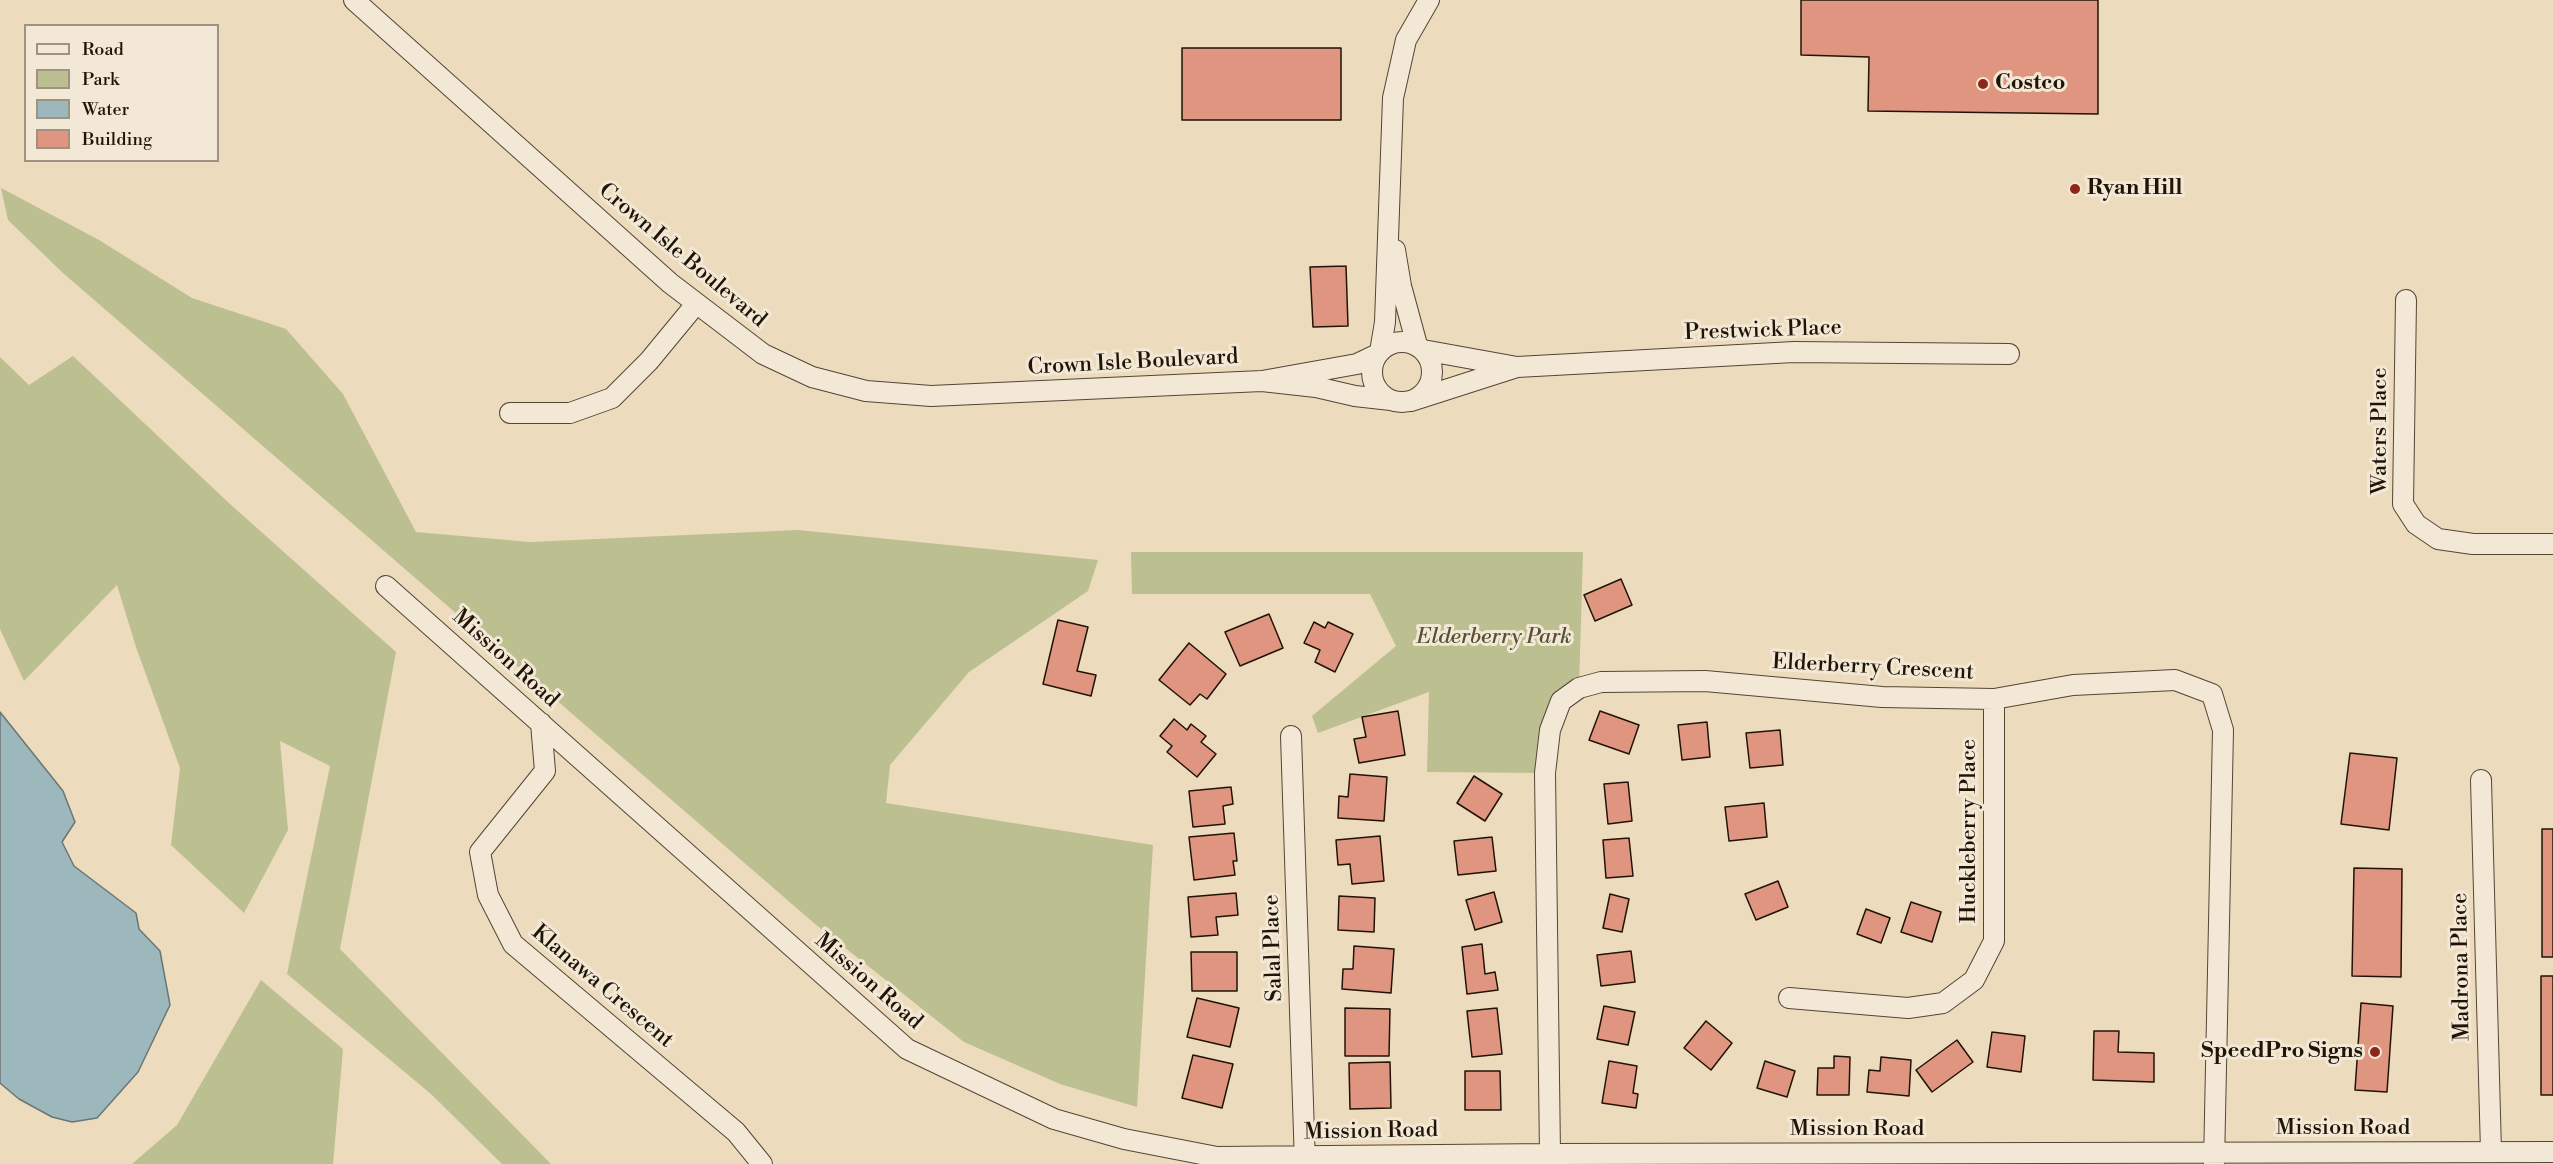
<!DOCTYPE html>
<html>
<head>
<meta charset="utf-8">
<style>
	body { margin:0 }
	#map { position:relative; width:2553px; height:1164px; overflow:hidden; background:#eddbbe; font-family:"Libre Bodoni",serif }
	canvas { display:block }
	.legend { position:absolute; left:24px; top:24px; width:195px; height:138px; box-sizing:border-box; background:#f3e8d5; border:2px solid #9e9382; margin:0; padding:8px 10px; list-style:none; font-size:18px; color:#1f1406 }
	.legend li { display:flex; align-items:center; gap:12px; height:30px }
	.legend b { width:30px; border:2px solid #9e9382 }
</style>
</head>
<body>
<div id="map">
<canvas width="2553" height="1164"></canvas>
<ul class="legend">
<li><b style="height:8px;background:#f3e8d5"></b>Road</li>
<li><b style="height:16px;background:#bcbf8f"></b>Park</li>
<li><b style="height:16px;background:#9db8bc"></b>Water</li>
<li><b style="height:16px;background:#e09581"></b>Building</li>
</ul>
</div>
<script>
const ctx = document.querySelector('canvas').getContext('2d');
ctx.lineJoin = 'round';
function fillPath(path, color) {
  ctx.fillStyle = color;
  ctx.fill(path, 'evenodd');
}
function toPath(rows) {
  const path = new Path2D();
  for (const r of rows) {
    if (r.length === 3) {
      path.moveTo(r[0] + r[2], r[1]);
      path.arc(r[0], r[1], r[2], 0, 2 * Math.PI);
      continue;
    }
    path.moveTo(r[0], r[1]);
    for (let i = 2; i < r.length; i += 2) path.lineTo(r[i], r[i + 1]);
  }
  return path;
}
function trace(path, color, width, dash) {
  ctx.strokeStyle = color;
  ctx.lineWidth = width;
  ctx.lineCap = dash ? 'butt' : 'round';
  ctx.setLineDash(dash || []);
  ctx.stroke(path);
}
function write(font, color, halo, rows, align = 'center') {
  ctx.font = font + ' "Libre Bodoni",serif';
  ctx.lineWidth = 6;
  ctx.setLineDash([]);
  ctx.textBaseline = 'middle';
  ctx.strokeStyle = halo;
  ctx.fillStyle = color;
  for (const [text, x, y, turn = 0] of rows) {
    ctx.save();
    ctx.translate(x, y);
    ctx.rotate((+turn || 0) * Math.PI / 180);
    ctx.textAlign = isNaN(turn) ? turn : align;
    if (halo) ctx.strokeText(text, 0, 0);
    ctx.fillText(text, 0, 0);
    ctx.restore();
  }
}
const green = toPath([
	[1,188,99,240,192,298,286,329,343,394,416,532,530,542,798,530,1098,560,1088,591,969,672,890,765,886,803,1153,845,1137,1107,1060,1084,964,1042,815,924,63,273,8,220],
	[73,356,230,504,396,652,340,949,551,1164,502,1164,431,1094,287,974,330,766,280,741,288,830,244,913,171,845,180,768,136,647,117,585,24,681,0,629,0,357,29,385],
	[1131,552,1583,552,1579,688,1561,701,1545,773,1427,772,1429,692,1318,733,1312,716,1396,646,1370,594,1132,594],
	[261,980,343,1049,333,1164,132,1164,177,1125]
]);
const water = toPath([
	[0,712,63,791,75,822,62,842,74,866,136,913,139,929,160,951,170,1005,138,1072,97,1118,72,1122,52,1117,19,1099,0,1083,0,712]
]);
const building = toPath([
	[1801,0,2098,0,2098,114,1868,111,1869,57,1801,55,1801,0],
	[1182,48,1341,48,1341,120,1182,120,1182,48],
	[1346,266,1348,326,1313,327,1310,267,1346,266],
	[1621,579,1632,605,1595,621,1584,595,1621,579],
	[1269,614,1283,648,1240,666,1225,632,1269,614],
	[1058,620,1088,627,1077,671,1096,675,1091,696,1043,684,1058,620],
	[1314,622,1325,628,1328,622,1353,634,1335,672,1315,662,1320,650,1304,643,1314,622],
	[1189,643,1226,674,1207,699,1200,694,1190,705,1159,680,1189,643],
	[1398,711,1405,755,1359,763,1354,739,1366,737,1362,717,1398,711],
	[1600,711,1639,725,1629,754,1589,740,1600,711],
	[1174,719,1187,730,1191,724,1206,736,1201,742,1216,754,1197,777,1167,752,1172,746,1160,736,1174,719],
	[1707,722,1710,757,1682,760,1678,725,1707,722],
	[1780,730,1783,765,1750,768,1746,733,1780,730],
	[2350,753,2397,758,2389,830,2341,824,2350,753],
	[1350,774,1387,777,1384,821,1338,818,1339,796,1348,797,1350,774],
	[1474,776,1502,794,1485,821,1457,803,1474,776],
	[1628,782,1632,821,1608,824,1604,784,1628,782],
	[1231,787,1233,804,1223,806,1225,824,1193,827,1189,791,1231,787],
	[1764,803,1767,837,1729,841,1725,807,1764,803],
	[2542,829,2553,829,2553,957,2542,957,2542,829],
	[1234,833,1237,861,1233,861,1235,875,1194,880,1189,837,1234,833],
	[1380,836,1384,881,1352,884,1350,864,1338,865,1336,840,1380,836],
	[1492,837,1496,871,1458,875,1454,841,1492,837],
	[1629,838,1633,876,1606,878,1603,840,1629,838],
	[2354,868,2402,869,2401,977,2352,976,2354,868],
	[1778,881,1788,907,1756,920,1745,894,1778,881],
	[1494,892,1502,922,1475,930,1466,900,1494,892],
	[1236,893,1238,915,1216,917,1218,935,1191,937,1188,897,1236,893],
	[1610,894,1629,899,1622,932,1603,928,1610,894],
	[1339,896,1375,898,1374,932,1338,930,1339,896],
	[1911,902,1941,912,1932,942,1901,932,1911,902],
	[1866,909,1890,918,1881,943,1857,934,1866,909],
	[1482,944,1485,974,1495,972,1498,990,1467,994,1462,947,1482,944],
	[1354,946,1394,949,1391,993,1342,989,1343,969,1353,969,1354,946],
	[1631,951,1635,982,1601,986,1597,955,1631,951],
	[1191,952,1237,952,1237,991,1192,991,1191,952],
	[2541,976,2553,976,2553,1095,2541,1095,2541,976],
	[1197,998,1239,1008,1230,1047,1187,1037,1197,998],
	[2361,1003,2393,1006,2387,1092,2355,1090,2361,1003],
	[1604,1006,1635,1012,1628,1045,1597,1039,1604,1006],
	[1345,1008,1390,1009,1389,1056,1345,1056,1345,1008],
	[1497,1008,1502,1054,1472,1057,1467,1011,1497,1008],
	[1706,1021,1732,1043,1711,1070,1684,1048,1706,1021],
	[2094,1031,2119,1031,2118,1052,2154,1053,2154,1082,2093,1080,2094,1031],
	[1992,1032,2025,1036,2021,1072,1987,1067,1992,1032],
	[1957,1040,1973,1062,1932,1092,1916,1070,1957,1040],
	[1193,1055,1233,1064,1222,1108,1182,1098,1193,1055],
	[1834,1056,1850,1057,1849,1095,1817,1095,1818,1068,1834,1068,1834,1056],
	[1881,1057,1911,1060,1909,1096,1867,1092,1869,1070,1880,1071,1881,1057],
	[1609,1061,1637,1066,1633,1093,1638,1094,1636,1108,1602,1103,1609,1061],
	[1765,1061,1795,1071,1787,1097,1757,1088,1765,1061],
	[1390,1062,1391,1108,1350,1109,1349,1063,1390,1062],
	[1465,1071,1500,1071,1501,1110,1465,1110,1465,1071]
]);
const street = toPath([
	[354,0,670,283,763,354,812,377,866,391,931,396,1262,381],
	[1395,250,1401,286,1417,345],
	[2406,300,2403,504,2416,524,2438,539,2473,544,2553,544],
	[1402,372,30],
	[1380,352,1385,322,1393,98,1406,40,1429,0],
	[1378,354,1357,364,1262,381,1316,387,1355,396,1391,400],
	[1517,367,1794,352,2009,354],
	[1411,401,1517,367,1423,350],
	[510,413,570,413,612,398,649,361,696,304],
	[386,586,907,1049,1054,1119,1124,1139,1217,1157,1550,1154,2553,1152],
	[541,723,545,771,480,852,488,895,513,944,736,1132,762,1164],
	[1291,736,1305,1164],
	[2481,780,2491,1152],
	[1789,998,1908,1008,1943,1003,1974,980,1994,941,1994,699],
	[1550,1154,1545,773,1550,730,1561,701,1579,688,1601,682,1705,681,1882,697,1994,699,2073,685,2175,680,2212,694,2223,730,2214,1164]
]);
const markers = [
	[1983,84,6,"#8f2418"],
	[2075,189,6,"#8f2418"],
	[2375,1052,6,"#8f2418"]
];
const poiNames = [
	["Costco",1995,84],
	["Ryan Hill",2087,189],
	["SpeedPro Signs",2363,1052,"right"]
];
const streetNames = [
	["Crown Isle Boulevard",682,256,40],
	["Prestwick Place",1763,331,-2],
	["Crown Isle Boulevard",1133,363,-3],
	["Waters Place",2381,431,-90],
	["Mission Road",505,659,42],
	["Elderberry Crescent",1873,668,3],
	["Huckleberry Place",1970,831,-90],
	["Salal Place",1274,948,-92],
	["Madrona Place",2462,967,-91],
	["Mission Road",868,982,41],
	["Klanawa Crescent",602,987,40],
	["Mission Road",2343,1129],
	["Mission Road",1857,1130],
	["Mission Road",1371,1132,-1]
];
const parkNames = [
	["Elderberry Park",1494,638]
];
fillPath(green, '#bcbf8f');
fillPath(water, '#9db8bc');
trace(water, '#6b7673', 1.5);
fillPath(building, '#e09581');
trace(building, '#1f1406', 1.5);
trace(street, '#524634', 22);
trace(street, '#f3e8d5', 20);
for (const [x, y, r, color] of markers) {
  const dot = new Path2D();
  dot.arc(x, y, r, 0, 2 * Math.PI);
  ctx.fillStyle = color;
  ctx.fill(dot);
  trace(dot, '#f3e8d5', 2);
}
write('bold 22px', '#1f1406', '#f3e8d5', poiNames, 'left');
write('22px', '#1f1406', '#f3e8d5', streetNames);
write('italic 22px', '#565036', '#f3e8d5', parkNames);
</script>
</body>
</html>
